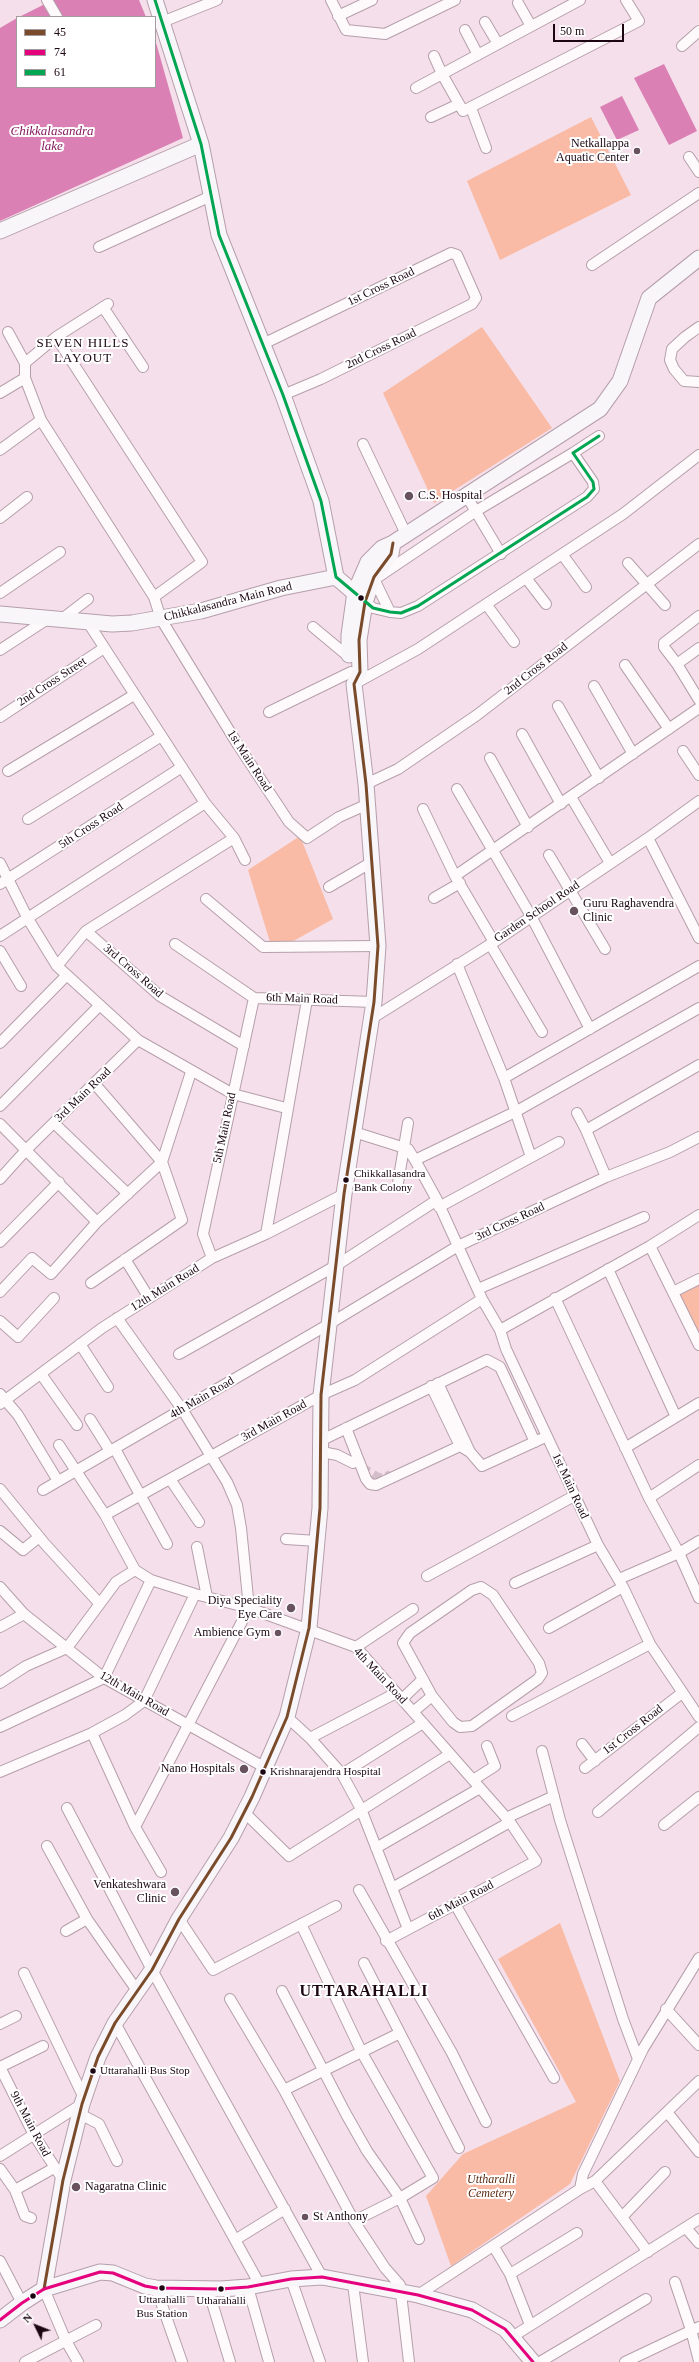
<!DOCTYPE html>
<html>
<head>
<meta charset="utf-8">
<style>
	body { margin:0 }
	#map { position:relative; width:699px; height:2362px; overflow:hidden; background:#f5dfea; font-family:"Times New Roman",serif }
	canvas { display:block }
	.legend { position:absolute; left:16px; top:16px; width:140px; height:72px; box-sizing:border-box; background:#fff; border:1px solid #a49ba0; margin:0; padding:5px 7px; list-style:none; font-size:12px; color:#1b0612 }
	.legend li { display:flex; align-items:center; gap:8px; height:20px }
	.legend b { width:20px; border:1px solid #a49ba0 }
	.north { position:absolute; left:16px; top:2306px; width:40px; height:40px; -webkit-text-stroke:3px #fff; paint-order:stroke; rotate:313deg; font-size:11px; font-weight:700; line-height:16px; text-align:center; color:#1b0612 }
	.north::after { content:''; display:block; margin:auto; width:14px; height:18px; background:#1b0612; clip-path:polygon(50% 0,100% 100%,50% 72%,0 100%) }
	.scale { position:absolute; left:553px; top:24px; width:71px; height:18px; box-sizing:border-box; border:2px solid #1b0612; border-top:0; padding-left:5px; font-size:12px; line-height:14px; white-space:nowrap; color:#1b0612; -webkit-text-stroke:3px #fff; paint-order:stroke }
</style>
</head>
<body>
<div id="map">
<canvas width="699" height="2362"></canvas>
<ul class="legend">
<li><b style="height:5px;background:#7a4b2a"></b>45</li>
<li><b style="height:5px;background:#e5007d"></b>74</li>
<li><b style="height:5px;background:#00a651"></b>61</li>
</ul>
<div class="north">N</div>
<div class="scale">50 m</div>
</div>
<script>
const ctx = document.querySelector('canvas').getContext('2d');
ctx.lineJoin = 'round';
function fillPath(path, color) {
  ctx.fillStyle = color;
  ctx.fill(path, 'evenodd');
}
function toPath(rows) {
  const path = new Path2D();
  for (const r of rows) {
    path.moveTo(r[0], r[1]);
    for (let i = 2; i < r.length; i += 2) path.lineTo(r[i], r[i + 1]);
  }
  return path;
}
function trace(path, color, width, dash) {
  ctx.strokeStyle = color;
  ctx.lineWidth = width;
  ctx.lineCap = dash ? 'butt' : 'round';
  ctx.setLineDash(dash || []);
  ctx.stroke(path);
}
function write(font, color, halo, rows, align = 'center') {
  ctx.font = font + ' "Times New Roman",serif';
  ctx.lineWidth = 4;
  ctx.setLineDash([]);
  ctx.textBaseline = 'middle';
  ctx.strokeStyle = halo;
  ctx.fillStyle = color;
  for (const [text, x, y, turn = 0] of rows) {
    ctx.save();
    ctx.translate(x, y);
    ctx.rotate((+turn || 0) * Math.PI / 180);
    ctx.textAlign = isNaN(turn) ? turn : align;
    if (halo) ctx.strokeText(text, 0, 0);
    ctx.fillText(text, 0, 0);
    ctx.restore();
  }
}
const green = toPath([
	[591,117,631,195,500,260,467,181],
	[482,327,552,428,434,503,383,393],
	[300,836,333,919,288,944,270,942,248,870],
	[699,1277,699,1336,677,1288],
	[560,1923,620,2081,570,2184,451,2266,426,2196,463,2154,576,2102,498,1959]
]);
const water = toPath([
	[53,0,139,0,146,17,19,17],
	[17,18,17,87,155,87,155,39,183,138,0,221,0,28],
	[664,64,697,131,669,145,634,78],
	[622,96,639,130,617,140,600,107]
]);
const streetTunnel = toPath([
	[360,1467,378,1478,384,1478,391,1475]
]);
const street = toPath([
	[47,0,57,17],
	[331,0,346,30,385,34,455,0],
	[580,0,442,74,463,111,639,21,626,0],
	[518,3,531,26],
	[338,16,372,0],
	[162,22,217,0],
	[485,22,498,44],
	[465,30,478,55],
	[682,46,699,31],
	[416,88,442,74,434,56],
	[471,108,486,148],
	[431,117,459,104],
	[689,157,699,172],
	[99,247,211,196],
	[592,265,699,193],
	[108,304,56,337,25,363,25,378,41,420,154,597,161,619,238,745,289,822,307,838,339,817,368,804],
	[103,307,143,367],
	[699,327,685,337,672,349,670,360,674,369,684,381,699,382],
	[8,332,25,363],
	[56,337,202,562,154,597],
	[263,344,451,253,457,255,476,298,472,304,321,379,283,395],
	[0,393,25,378],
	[363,444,406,534],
	[0,450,41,420],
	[466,495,501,554],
	[0,518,27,497],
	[562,554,586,587],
	[628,563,665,605],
	[526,578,546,604],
	[0,593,60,552],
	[365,602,373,608,390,612,401,613,418,606,587,497,594,489,593,482,573,453,599,436],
	[486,604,514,642],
	[390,612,375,581,378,577,476,511,573,453],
	[699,616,664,643,664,647,677,664,699,700],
	[62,619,88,599],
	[313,627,349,657],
	[0,650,49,618],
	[677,664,699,648],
	[625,665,669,729],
	[354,684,418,649,623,514,699,455],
	[594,686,633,754],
	[558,706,599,778],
	[269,712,351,672],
	[0,717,104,648],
	[522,734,561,804],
	[683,751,699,775],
	[490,758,528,827],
	[8,771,134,695],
	[366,784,398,769,477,715,699,544],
	[457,789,531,916,590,1029],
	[571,797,610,863],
	[423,809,455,876,494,942],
	[28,819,160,737],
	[234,838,245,860],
	[648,838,699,938],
	[549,855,605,949],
	[0,863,28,919,57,966,138,1040,233,1094,286,1108],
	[455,876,699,708],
	[0,884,182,767],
	[329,887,372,862],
	[434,898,460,883],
	[206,899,263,947,378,946],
	[86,931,160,996,244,1046],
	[0,936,205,803],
	[175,944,254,998,374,1002],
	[490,944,542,1032],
	[0,951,21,986],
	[457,964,504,1078,531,1157],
	[57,966,86,931,234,838,205,803,87,621],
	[371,1019,494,942,648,838,699,801],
	[0,1043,67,975],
	[504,1078,699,966],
	[0,1106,100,1005],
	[577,1113,586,1130],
	[54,1123,128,1194],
	[0,1124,97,1222],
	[354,1132,408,1149,415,1160,437,1200,482,1299,500,1330,506,1349,598,1545,623,1587,650,1644,699,1717],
	[415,1160,515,1112,699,1008],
	[606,1177,586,1130,699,1065],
	[0,1179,27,1149,138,1040],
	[398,1183,408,1123],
	[439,1207,559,1142],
	[266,1234,307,1000],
	[0,1242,59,1182],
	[650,1246,699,1345],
	[212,1258,203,1234,254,998],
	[125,1259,149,1298],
	[608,1269,676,1417],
	[91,1283,182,1220,162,1162,94,1083],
	[478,1289,644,1217],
	[0,1292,32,1258,51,1274,97,1222,162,1162,191,1072],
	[673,1292,699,1279],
	[555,1298,649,1498,699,1465],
	[117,1318,182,1409,227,1482,237,1505,241,1528,249,1608,135,1827],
	[0,1321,18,1337,54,1298],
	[500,1330,650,1246,699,1215],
	[80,1344,108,1387],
	[179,1354,337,1265,437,1200],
	[41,1374,77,1425],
	[438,1383,470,1452],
	[431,1386,460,1446],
	[0,1394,18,1415,58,1481],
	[0,1404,102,1328,212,1258,266,1234,344,1194],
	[90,1419,110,1451],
	[346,1428,366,1479,370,1484,376,1485,460,1446,470,1452,482,1466,541,1439],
	[322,1440,487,1360,500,1367,535,1442],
	[59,1445,105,1515,135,1570,151,1580,195,1594,249,1608,356,1647,510,1822,536,1861,386,1941],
	[625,1448,699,1403],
	[115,1449,167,1544],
	[322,1452,337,1455,353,1463],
	[170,1479,199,1522],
	[0,1489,45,1544,99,1603],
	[43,1490,329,1324,458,1246,606,1177,670,1152,699,1137],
	[649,1498,679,1553,699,1598],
	[105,1515,321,1395,355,1380,482,1299],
	[0,1531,23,1550,39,1537],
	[286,1539,317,1541],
	[197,1547,207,1597],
	[427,1576,574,1496],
	[619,1579,679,1553,699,1541],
	[515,1583,598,1545],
	[0,1587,24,1614,104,1678,264,1767],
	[481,1587,493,1595,539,1663,542,1673,538,1679,472,1726,460,1727,453,1722,432,1696,403,1643,410,1633,472,1590,481,1587],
	[0,1627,24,1614],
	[549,1628,623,1587],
	[356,1647,413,1609],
	[0,1683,26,1666,67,1648,116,1582,135,1570],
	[402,1699,423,1679],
	[413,1712,432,1696],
	[512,1716,650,1644],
	[287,1717,310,1738,342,1774,361,1809,408,1929],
	[0,1727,104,1678,151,1580],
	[92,1733,135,1827,161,1872],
	[310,1738,396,1693],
	[582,1744,595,1761],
	[542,1751,560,1820,623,2019,638,2059],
	[585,1768,682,1693],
	[0,1772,92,1733,125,1715,144,1701,195,1594],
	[342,1774,423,1723],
	[473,1780,495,1766,487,1746],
	[67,1808,152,1970,322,2277],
	[244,1812,289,1856,450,1754],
	[598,1812,699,1727],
	[506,1818,554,1796],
	[664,1825,699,1797],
	[47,1846,87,1919],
	[376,1848,480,1788],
	[392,1888,510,1822],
	[359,1890,452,2053,486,2122],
	[455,1904,554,2078],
	[179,1919,213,1970,336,1906],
	[301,1924,361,2051,433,2178,400,2198,354,2221],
	[66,1931,87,1919,138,1992],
	[364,1963,459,2148],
	[24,1973,84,2098],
	[282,1991,346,2114,367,2151,400,2198,419,2239],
	[230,1999,284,2090,354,2221,385,2268,400,2285,409,2362],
	[666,2009,699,2045],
	[115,2023,260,2285],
	[0,2024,16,2016],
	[0,2067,34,2135,63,2180],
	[0,2067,43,2046],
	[284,2090,400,2033],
	[667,2112,699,2152],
	[80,2114,99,2124,117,2161],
	[0,2156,82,2104],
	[0,2169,15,2190,54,2168],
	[595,2181,648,2252],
	[580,2189,583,2174,643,2049,699,1958],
	[15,2190,25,2216,31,2218],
	[622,2217,665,2172],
	[686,2228,699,2243],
	[235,2240,285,2209],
	[494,2247,510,2274,530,2325],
	[0,2261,22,2303],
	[510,2274,577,2233],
	[291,2279,320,2362],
	[675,2282,691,2330,699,2361],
	[353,2284,363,2362],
	[248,2287,269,2362],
	[156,2288,182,2362],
	[44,2289,66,2341,78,2362],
	[208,2289,230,2362],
	[418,2295,580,2189,595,2181,699,2081],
	[512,2337,699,2219],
	[25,2362,96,2325],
	[540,2362,646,2299],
	[625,2362,699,2327]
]);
const secondary = toPath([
	[155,0,201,144,219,235,283,395,321,501,336,577,365,602],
	[0,231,201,144],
	[0,614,112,624,132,623,201,611,281,588,336,577],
	[349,655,349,635,355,592,368,562,382,548,393,543,600,409,620,381,649,298,699,258],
	[44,2289,63,2180,82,2104,98,2057,115,2023,152,1970,179,1919,231,1838,252,1797,287,1717,309,1628,320,1508,321,1395,344,1194,374,1002,378,946,366,784,354,684,360,672,359,640,365,602,374,577,391,554,393,543],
	[0,2320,22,2303,44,2289,100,2272,113,2273,145,2286,156,2288,221,2289,248,2287,291,2279,322,2277,418,2295,472,2310,505,2329,533,2362]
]);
const bus1 = toPath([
	[44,2289,63,2180,82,2104,98,2057,115,2023,152,1970,179,1919,231,1838,252,1797,287,1717,309,1628,320,1508,321,1395,344,1194,374,1002,378,946,366,784,354,684,360,672,359,640,365,602,374,577,391,554,393,543]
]);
const bus2 = toPath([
	[0,2320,22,2303,44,2289,100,2272,113,2273,145,2286,156,2288,221,2289,248,2287,291,2279,322,2277,418,2295,472,2310,505,2329,533,2362]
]);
const bus3 = toPath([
	[155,0,201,144,219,235,283,395,321,501,336,577,373,608,390,612,401,613,418,606,587,497,594,489,593,482,573,453,599,436]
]);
const markers = [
	[637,151,4,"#67525e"],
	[409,496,5,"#67525e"],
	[361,598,3.5,"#1b0612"],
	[574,911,5,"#67525e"],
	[346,1180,3.5,"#1b0612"],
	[291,1608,5,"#67525e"],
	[278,1633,4,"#67525e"],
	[244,1769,5,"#67525e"],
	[263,1772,3.5,"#1b0612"],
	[175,1892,5,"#67525e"],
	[93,2071,3.5,"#1b0612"],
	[76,2187,5,"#67525e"],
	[305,2217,4,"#67525e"],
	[162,2288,3.5,"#1b0612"],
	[221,2289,3.5,"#1b0612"],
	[33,2296,3.5,"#1b0612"]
];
const busNames = [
	["Chikkallasandra",354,1174],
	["Bank Colony",354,1188],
	["Krishnarajendra Hospital",270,1772],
	["Uttarahalli Bus Stop",100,2071],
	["Uttarahalli",162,2300,"center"],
	["Bus Station",162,2314,"center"],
	["Utharahalli",221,2301,"center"]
];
const poiNames = [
	["Netkallappa",629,144],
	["Aquatic Center",629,158],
	["C.S. Hospital",418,496,"left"],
	["Guru Raghavendra",583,904,"left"],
	["Clinic",583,918,"left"],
	["Diya Speciality",282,1601],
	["Eye Care",282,1615],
	["Ambience Gym",270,1633],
	["Nano Hospitals",235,1769],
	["Venkateshwara",166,1885],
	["Clinic",166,1899],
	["Nagaratna Clinic",85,2187,"left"],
	["St Anthony",313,2217,"left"]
];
const streetNames = [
	["1st Cross Road",381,287,-26],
	["2nd Cross Road",381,349,-26],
	["Chikkalasandra Main Road",228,602,-14],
	["2nd Cross Road",536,669,-38],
	["2nd Cross Street",52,682,-33],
	["1st Main Road",249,761,57],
	["5th Cross Road",91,826,-33],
	["Garden School Road",537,912,-34],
	["3rd Cross Road",133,971,41],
	["6th Main Road",302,999,2],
	["3rd Main Road",83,1095,-44],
	["5th Main Road",225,1128,-78],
	["3rd Cross Road",510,1222,-25],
	["12th Main Road",165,1288,-32],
	["4th Main Road",202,1398,-30],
	["3rd Main Road",274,1421,-29],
	["1st Main Road",570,1486,65],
	["4th Main Road",380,1676,47],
	["12th Main Road",134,1694,30],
	["1st Cross Road",633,1730,-38],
	["6th Main Road",461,1901,-28],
	["9th Main Road",30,2124,62]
];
const parkNames = [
	["Uttharalli",491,2180],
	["Cemetery",491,2194]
];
const waterNames = [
	["Chikkalasandra",52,132],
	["lake",52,147]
];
const neighbourhoodNames = [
	["SEVEN HILLS",83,344],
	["LAYOUT",83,359]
];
const districtNames = [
	["UTTARAHALLI",364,1992]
];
fillPath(green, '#f9bba5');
fillPath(water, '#da80b4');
trace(streetTunnel, '#d4beca', 10, [10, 5]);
trace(street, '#b59faa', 12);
trace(secondary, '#b59faa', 17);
trace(street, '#fefafc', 10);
trace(secondary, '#f9f6f9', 15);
trace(bus1, '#7a4b2a', 3);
trace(bus2, '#e5007d', 3);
trace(bus3, '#00a651', 3);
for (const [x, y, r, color] of markers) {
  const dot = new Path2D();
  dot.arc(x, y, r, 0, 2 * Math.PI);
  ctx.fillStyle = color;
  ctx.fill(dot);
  trace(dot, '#fff', 1.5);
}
write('11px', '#1b0612', '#fff', busNames, 'left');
write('12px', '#1b0612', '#fff', poiNames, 'right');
write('12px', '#1b0612', '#fff', streetNames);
write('italic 12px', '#5c2c12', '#fff', parkNames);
write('italic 13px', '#871a60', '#fff', waterNames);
ctx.letterSpacing = '1px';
write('13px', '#1b0612', '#fff', neighbourhoodNames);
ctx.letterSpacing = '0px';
ctx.letterSpacing = '1px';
write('bold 16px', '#1b0612', '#fff', districtNames);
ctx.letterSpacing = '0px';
</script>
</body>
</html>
